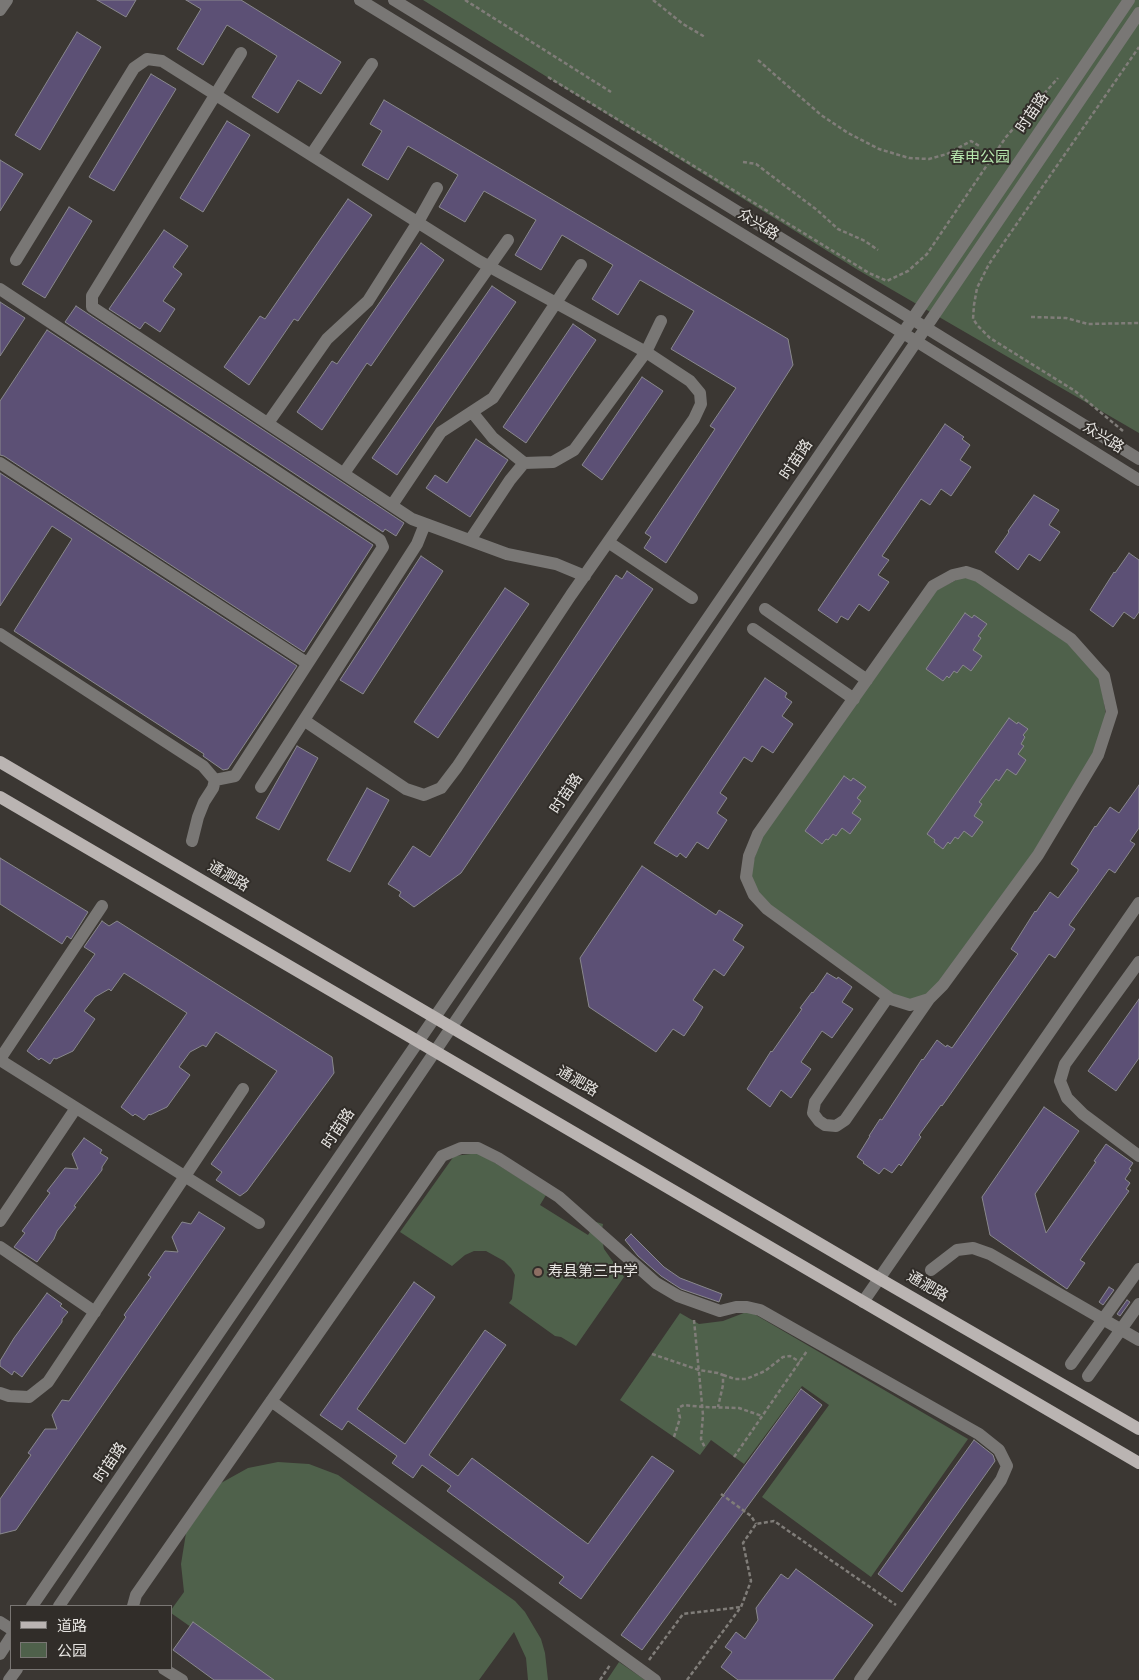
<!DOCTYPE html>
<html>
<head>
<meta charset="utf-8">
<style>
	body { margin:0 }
	#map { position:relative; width:1139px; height:1680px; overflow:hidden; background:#3b3733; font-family:Roboto,"Noto Sans SC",sans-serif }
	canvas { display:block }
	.legend { position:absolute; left:10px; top:1605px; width:162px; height:65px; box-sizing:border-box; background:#312d29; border:1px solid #797673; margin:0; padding:6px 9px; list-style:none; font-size:15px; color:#e6e4e1 }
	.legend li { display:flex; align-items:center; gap:10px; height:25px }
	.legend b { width:25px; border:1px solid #797673 }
</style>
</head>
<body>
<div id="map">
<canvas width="1139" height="1680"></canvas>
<ul class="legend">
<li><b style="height:6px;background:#bab4b2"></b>道路</li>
<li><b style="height:14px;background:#4f614b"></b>公园</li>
</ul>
</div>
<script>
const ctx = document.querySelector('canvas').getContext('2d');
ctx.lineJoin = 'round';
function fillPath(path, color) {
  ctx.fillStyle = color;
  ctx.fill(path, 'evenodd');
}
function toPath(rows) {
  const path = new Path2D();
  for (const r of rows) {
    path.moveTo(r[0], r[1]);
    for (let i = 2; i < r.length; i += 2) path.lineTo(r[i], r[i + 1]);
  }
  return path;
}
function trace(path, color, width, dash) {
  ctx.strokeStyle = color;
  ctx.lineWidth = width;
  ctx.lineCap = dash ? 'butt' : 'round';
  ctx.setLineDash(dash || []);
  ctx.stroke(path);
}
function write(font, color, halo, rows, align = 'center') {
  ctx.font = font + ' Roboto,"Noto Sans SC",sans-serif';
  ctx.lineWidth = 4;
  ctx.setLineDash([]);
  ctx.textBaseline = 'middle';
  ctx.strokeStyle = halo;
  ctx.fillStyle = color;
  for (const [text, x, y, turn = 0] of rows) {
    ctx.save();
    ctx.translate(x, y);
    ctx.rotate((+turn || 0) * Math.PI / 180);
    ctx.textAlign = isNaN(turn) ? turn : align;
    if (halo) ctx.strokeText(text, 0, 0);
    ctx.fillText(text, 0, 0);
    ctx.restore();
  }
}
const green = toPath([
	[423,0,1139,0,1139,433,858,270],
	[964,576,974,578,1067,643,1100,678,1106,715,1093,756,1035,852,943,980,924,996,908,1001,890,993,768,906,756,893,750,875,760,838,935,591],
	[479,1153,546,1195,540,1205,588,1235,596,1222,603,1224,601,1235,604,1249,624,1277,576,1346,561,1337,555,1336,509,1303,512,1299,515,1275,511,1268,504,1261,486,1251,474,1251,465,1255,452,1266,400,1232,454,1156],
	[749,1311,968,1439,871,1577,762,1497,829,1405,802,1386,744,1464,711,1440,700,1455,620,1400,680,1313,699,1324,723,1321],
	[278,1462,309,1464,338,1475,515,1601,525,1612,541,1639,545,1653,548,1680,528,1680,526,1658,514,1632,479,1680,266,1680,171,1613,171,1610,184,1592,181,1564,186,1533,221,1483,248,1468],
	[619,1662,645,1680,607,1680]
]);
const building = toPath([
	[97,0,136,0,126,17,97,0],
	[186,0,241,0,341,62,321,94,298,80,278,113,252,97,277,56,227,25,203,65,177,49,201,9,186,0],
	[77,32,101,47,40,150,15,135,77,32],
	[151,74,176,89,114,191,89,177,151,74],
	[384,100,788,339,793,365,666,563,644,548,651,537,645,533,715,429,710,426,736,388,671,349,694,311,640,280,618,315,592,299,613,265,562,235,541,270,515,255,536,220,484,191,465,222,439,207,458,175,408,146,388,180,362,165,382,131,370,124,384,100],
	[227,121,250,135,203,212,180,198,227,121],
	[0,160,23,174,0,211,0,160],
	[348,199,372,215,298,321,294,319,249,385,224,367,260,316,265,319,348,199],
	[69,207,92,221,45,298,22,284,69,207],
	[164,230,188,246,173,267,182,274,163,301,175,309,160,332,145,322,140,329,109,309,164,230],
	[421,243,444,260,371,366,367,363,322,430,297,412,332,361,337,364,421,243],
	[492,286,516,302,397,475,372,458,492,286],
	[0,302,25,318,0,356,0,302],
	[76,306,404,523,396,536,385,529,383,532,65,322,76,306],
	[573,324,596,340,526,443,503,427,573,324],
	[47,330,373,545,304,652,4,456,0,455,0,401,47,330],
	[642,377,663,391,602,480,582,465,642,377],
	[945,424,964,437,962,439,970,445,960,460,971,467,951,496,941,489,930,505,921,499,882,556,889,560,878,575,889,582,869,611,859,604,848,620,841,616,837,623,818,610,945,424],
	[476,439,508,460,470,517,426,488,435,475,447,483,476,439],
	[0,473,297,666,228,769,223,770,203,756,204,754,14,631,72,539,52,526,0,606,0,473],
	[1034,495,1059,510,1049,525,1060,532,1040,561,1029,554,1018,570,995,552,1009,532,1008,531,1034,495],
	[1129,553,1139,560,1139,612,1134,619,1124,612,1113,627,1090,610,1114,572,1115,573,1129,553],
	[421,556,443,571,363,694,340,680,421,556],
	[627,571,653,589,461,873,414,907,399,896,401,892,388,884,413,846,430,857,616,575,622,579,627,571],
	[505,588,529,604,438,738,414,722,505,588],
	[965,613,972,618,974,615,987,624,978,636,981,638,973,650,982,656,971,671,963,665,957,673,954,671,949,678,947,676,943,681,926,669,965,613],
	[765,678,787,693,785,697,792,702,782,716,793,724,773,753,762,746,752,762,744,757,720,793,727,798,717,813,727,820,708,849,697,842,686,858,680,853,677,857,654,843,765,678],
	[1009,718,1017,724,1018,722,1028,729,1023,735,1025,737,1021,744,1024,746,1018,754,1026,760,1016,775,1007,769,999,781,996,779,979,802,982,804,974,816,983,822,972,837,964,831,958,839,955,837,950,844,948,842,943,849,934,842,935,840,927,834,1009,718],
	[297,746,318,758,279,830,256,818,297,746],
	[844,776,851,781,853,778,866,787,857,798,861,801,852,813,861,819,850,834,842,828,836,836,833,834,828,840,826,839,822,844,805,831,844,776],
	[1139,785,1139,828,1130,841,1135,844,1115,873,1109,869,1069,925,1075,929,1055,958,1049,954,942,1106,941,1105,919,1135,921,1137,901,1166,899,1164,892,1173,884,1168,879,1174,863,1163,864,1162,857,1157,870,1136,869,1136,880,1119,882,1120,922,1059,923,1060,937,1040,946,1047,947,1045,952,1048,1017,955,1018,954,1011,949,1035,911,1036,912,1050,892,1058,898,1078,871,1078,869,1071,864,1095,826,1096,827,1110,807,1119,813,1139,785],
	[367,788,389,800,350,872,327,860,367,788],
	[0,858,88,912,71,939,67,936,62,944,0,904,0,858],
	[642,866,716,915,719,910,743,925,733,940,744,947,724,976,714,969,693,1000,703,1007,695,1020,684,1036,673,1029,656,1052,589,1007,580,958,642,866],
	[102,921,109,926,117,921,332,1057,334,1073,247,1191,240,1196,216,1180,222,1172,211,1164,277,1071,216,1032,206,1047,203,1045,190,1052,179,1067,190,1075,167,1107,150,1115,149,1114,144,1120,135,1114,133,1116,121,1107,187,1013,124,973,111,991,109,989,95,997,84,1011,95,1019,73,1051,56,1059,54,1058,50,1064,41,1058,39,1060,27,1051,95,954,84,947,102,921],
	[827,973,837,979,838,977,852,987,842,1002,853,1009,832,1038,822,1031,801,1062,811,1069,791,1098,781,1090,770,1107,747,1089,771,1051,772,1052,802,1009,800,1008,812,992,813,993,827,973],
	[1139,999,1139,1058,1116,1091,1088,1071,1139,999],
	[1044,1107,1079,1131,1035,1194,1046,1233,1096,1162,1094,1161,1106,1144,1133,1163,1129,1169,1131,1170,1125,1179,1130,1183,1126,1189,1129,1191,1080,1260,1085,1263,1067,1289,990,1235,982,1197,1044,1107],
	[84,1138,102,1150,100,1153,108,1158,102,1167,102,1170,74,1206,76,1207,57,1231,54,1239,37,1262,14,1247,25,1233,22,1231,50,1193,47,1191,65,1168,78,1169,72,1154,84,1138],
	[199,1212,225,1228,16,1530,0,1534,0,1499,31,1455,28,1453,45,1429,57,1429,52,1415,62,1400,69,1401,126,1317,124,1315,151,1277,148,1275,165,1251,178,1252,172,1237,182,1222,191,1224,199,1212],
	[631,1234,664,1267,680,1278,722,1294,719,1302,681,1289,661,1276,638,1256,625,1240,631,1234],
	[414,1282,435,1297,357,1409,405,1444,485,1330,506,1345,429,1455,458,1476,472,1458,588,1544,652,1456,674,1471,581,1599,559,1583,564,1577,447,1491,451,1486,422,1465,413,1478,392,1463,397,1456,348,1421,342,1430,320,1415,414,1282],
	[1109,1287,1114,1290,1103,1305,1099,1302,1109,1287],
	[47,1293,62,1304,60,1306,68,1312,62,1319,62,1322,22,1377,14,1371,12,1375,0,1366,0,1361,14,1338,47,1293],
	[1127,1300,1130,1302,1120,1316,1117,1314,1127,1300],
	[801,1389,822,1405,642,1650,621,1635,801,1389],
	[974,1440,993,1455,995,1461,902,1592,878,1574,974,1440],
	[796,1569,873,1625,833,1680,738,1680,721,1667,732,1652,725,1647,736,1632,745,1639,758,1620,756,1608,781,1574,788,1579,796,1569],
	[193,1622,274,1680,214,1680,173,1650,193,1622]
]);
const path = toPath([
	[465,0,611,92],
	[653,0,683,24,705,37],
	[758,60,821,115,848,133,879,149,909,158,929,159,947,154,971,141,981,147],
	[548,77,869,273,887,281,908,271,927,254,1006,137,1058,78],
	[743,162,756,164,817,210,838,229,865,241,878,250],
	[1031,317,1066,318,1088,324,1139,323],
	[1123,431,1075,391,990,338,978,326,973,319,974,305,977,288,989,264,1139,47],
	[694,1320,703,1415,701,1439,705,1448],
	[652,1354,699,1370,718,1373,723,1375,723,1385,718,1407],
	[723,1375,735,1379,746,1379,765,1371,783,1357,790,1356,800,1362],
	[674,1437,680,1418,678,1408,684,1405,703,1407,739,1408,762,1416],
	[734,1457,807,1351],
	[721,1494,751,1516,756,1524],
	[649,1660,683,1614,741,1607],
	[600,1680,610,1665],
	[687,1680,741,1607,751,1581,743,1543,756,1524,774,1521,896,1605]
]);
const minor = toPath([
	[360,0,903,333,1139,480],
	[394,0,1139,459],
	[0,10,7,0],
	[241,53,92,296,92,307,412,519,507,554,556,564,585,576],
	[311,155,372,64],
	[16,260,134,68,147,59,162,61,479,261,646,352,690,381,700,393,701,404,694,419,571,595,457,767,441,788,424,795,406,789,305,721],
	[0,289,380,540,383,547,235,776,215,780],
	[472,412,493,438,524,463,553,462,574,450,646,352,661,321],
	[268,423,327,339,368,301,418,222,437,188],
	[0,463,307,663],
	[344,473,508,240],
	[392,505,441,432,493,398,581,265],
	[470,540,510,480,524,463],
	[608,542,692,598],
	[966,572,978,576,1071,639,1104,676,1112,712,1098,755,1038,855,943,985,929,999,910,1005,891,999,767,909,754,895,746,877,749,856,758,834,933,586,953,575,966,572],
	[765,609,867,680],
	[753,629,854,699],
	[0,634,203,766,215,780],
	[261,787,417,544,425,524],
	[192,841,198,817,204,802,213,788,215,780],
	[1139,962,1065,1064,1060,1081,1067,1098,1083,1114,1139,1156],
	[888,997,815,1102,813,1113,819,1121,825,1125,836,1126,845,1120,929,999],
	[0,1059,102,906],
	[0,1060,259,1223],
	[0,1221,76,1108],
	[0,1247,95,1312],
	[931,1270,957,1250,973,1248,990,1254,1139,1340],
	[863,1302,1139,903],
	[1071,1364,1139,1269],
	[1088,1376,1139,1304],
	[0,1393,9,1396,29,1397,48,1382,243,1089],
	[271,1401,655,1680],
	[32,1606,903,333,1129,0],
	[59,1606,1139,13],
	[133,1606,136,1595,442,1156,461,1148,478,1148,498,1158,559,1197,656,1283,678,1296,720,1311,736,1307,747,1307,760,1310,979,1434,999,1450,1007,1466,1001,1480,860,1680],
	[0,1622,11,1629],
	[0,1654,11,1637],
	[164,1669,182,1680],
	[9,1680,17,1669]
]);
const major = toPath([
	[0,762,878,1278,1139,1429],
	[0,797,1139,1463]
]);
const markers = [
	[538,1272,5,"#8d6e63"]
];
const streetNames = [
	["时苗路",1033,113,-56],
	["众兴路",758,225,32],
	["众兴路",1103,438,32],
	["时苗路",797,460,-56],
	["时苗路",567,794,-56],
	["通淝路",228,877,30],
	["通淝路",577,1082,30],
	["时苗路",339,1129,-56],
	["通淝路",927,1287,30],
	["时苗路",111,1463,-56]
];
const parkNames = [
	["春申公园",980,158]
];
const poiNames = [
	["寿县第三中学",548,1272]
];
fillPath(green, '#4f614b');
fillPath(building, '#5c5075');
trace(building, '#89888d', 1);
trace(path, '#807d79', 2.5, [4, 2.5]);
trace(minor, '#797775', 12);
trace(major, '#bab4b2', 12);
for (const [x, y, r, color] of markers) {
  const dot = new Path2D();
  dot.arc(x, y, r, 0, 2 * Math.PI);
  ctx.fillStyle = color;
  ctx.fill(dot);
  trace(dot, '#312d29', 2);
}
write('15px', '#e6e4e1', '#312d29', streetNames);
write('15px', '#b8e8af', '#312d29', parkNames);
write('15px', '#e6e4e1', '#312d29', poiNames, 'left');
</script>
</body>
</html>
